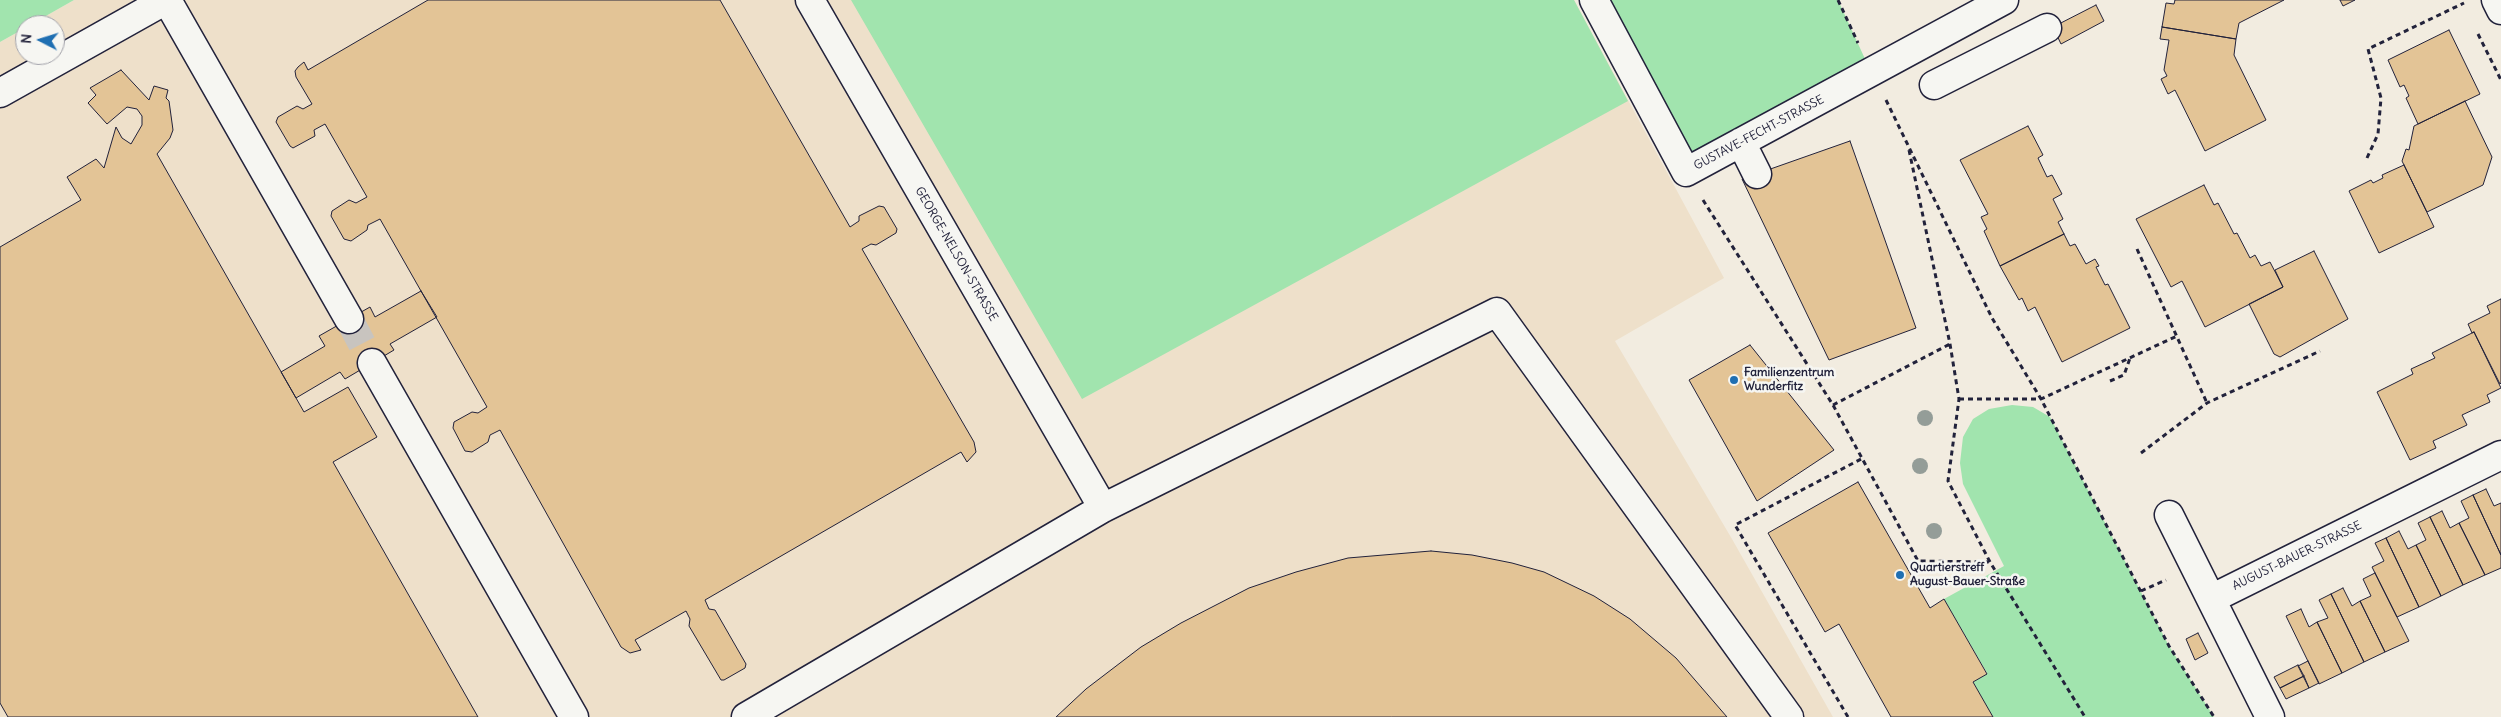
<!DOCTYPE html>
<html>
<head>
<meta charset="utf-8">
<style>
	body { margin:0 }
	#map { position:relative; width:2501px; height:717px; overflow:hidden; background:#f2ece0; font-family:Delius,sans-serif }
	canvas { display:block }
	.north { position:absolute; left:15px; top:15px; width:50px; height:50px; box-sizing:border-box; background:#f6f6f2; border:1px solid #a1a1a9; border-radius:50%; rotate:275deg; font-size:14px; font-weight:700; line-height:20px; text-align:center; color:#22223b }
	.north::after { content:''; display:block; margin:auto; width:18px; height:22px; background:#1f6fb2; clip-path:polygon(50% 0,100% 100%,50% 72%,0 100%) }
</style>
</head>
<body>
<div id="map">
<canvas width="2501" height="717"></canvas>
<div class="north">N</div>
</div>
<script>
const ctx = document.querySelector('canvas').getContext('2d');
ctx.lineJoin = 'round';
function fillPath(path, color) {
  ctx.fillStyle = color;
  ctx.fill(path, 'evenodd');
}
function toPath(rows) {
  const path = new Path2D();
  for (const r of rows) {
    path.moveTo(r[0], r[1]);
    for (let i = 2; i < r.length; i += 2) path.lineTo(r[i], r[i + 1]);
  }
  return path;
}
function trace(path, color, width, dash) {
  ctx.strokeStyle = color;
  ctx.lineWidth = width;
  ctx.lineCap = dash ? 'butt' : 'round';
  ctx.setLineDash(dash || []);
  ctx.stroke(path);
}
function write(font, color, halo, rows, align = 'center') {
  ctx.font = font + ' Delius,sans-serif';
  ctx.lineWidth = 5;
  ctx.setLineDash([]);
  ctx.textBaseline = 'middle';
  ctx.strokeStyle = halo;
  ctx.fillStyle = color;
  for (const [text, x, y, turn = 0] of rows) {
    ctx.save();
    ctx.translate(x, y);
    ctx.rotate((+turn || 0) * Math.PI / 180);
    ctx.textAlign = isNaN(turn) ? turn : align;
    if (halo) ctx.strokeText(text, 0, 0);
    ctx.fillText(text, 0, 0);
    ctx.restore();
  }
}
const built = toPath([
	[74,0,1574,0,1724,278,1615,341,1732,539,1833,717,0,717,0,42,25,28,25,55,55,55,55,25,30,25]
]);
const green = toPath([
	[0,0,74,0,30,25,25,25,25,28,0,42],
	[851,0,1574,0,1628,101,1082,399],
	[1594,0,1838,0,1871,72,1686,172],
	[2012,405,2033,407,2050,417,2169,646,2214,717,1993,717,1973,682,1987,673,1944,599,2004,566,1963,484,1960,463,1963,437,1973,419,1989,409]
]);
const building = toPath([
	[428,0,720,0,850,227,859,221,859,216,879,206,884,207,897,229,896,233,876,245,871,244,862,249,974,442,976,452,967,462,961,452,705,600,709,609,715,610,746,664,745,668,724,680,721,680,689,626,690,619,686,611,635,640,641,650,630,653,621,647,500,430,490,435,488,442,472,452,465,451,453,428,454,422,472,412,478,413,487,407,380,219,368,225,367,230,351,241,344,239,331,216,332,211,349,200,356,203,367,197,325,124,314,130,315,136,293,148,290,146,276,122,278,117,297,106,303,109,312,104,296,77,295,71,298,67,304,62,308,70,428,0],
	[2175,0,2284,0,2239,23,2236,39,2162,27,2166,3,2174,4,2175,0],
	[2340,0,2355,0,2343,6,2340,0],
	[2096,5,2104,21,2061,44,2053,27,2096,5],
	[2162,27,2236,39,2234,55,2266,120,2205,151,2175,90,2168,94,2161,79,2167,76,2164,70,2169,40,2160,39,2162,27],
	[2449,30,2480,94,2418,124,2406,98,2409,96,2404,85,2400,87,2388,60,2449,30],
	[121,70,149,100,154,86,168,90,166,98,169,101,173,130,170,138,157,154,304,412,348,387,377,437,333,462,478,717,8,717,0,703,0,247,81,200,67,177,96,159,104,168,116,127,122,138,131,144,142,125,142,116,137,109,127,107,107,124,88,103,96,95,90,88,121,70],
	[2465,101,2492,157,2483,185,2427,212,2402,161,2406,149,2409,150,2414,126,2465,101],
	[2028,126,2043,155,2038,158,2047,177,2052,175,2062,194,2053,199,2063,219,2058,222,2064,234,2000,266,1984,231,1987,229,1981,217,1988,214,1960,160,2028,126],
	[1850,141,1916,328,1829,360,1742,179,1850,141],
	[2404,165,2434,227,2379,253,2349,191,2371,180,2373,183,2383,178,2382,175,2404,165],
	[2204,185,2214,205,2218,203,2234,234,2237,233,2250,258,2255,255,2261,266,2270,262,2283,287,2205,327,2182,281,2171,287,2136,219,2204,185],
	[2064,234,2070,246,2075,244,2086,264,2095,259,2099,266,2096,267,2105,285,2108,284,2130,328,2062,362,2035,307,2028,311,2022,298,2019,300,2000,266,2064,234],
	[2314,251,2348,319,2280,357,2274,354,2249,304,2283,287,2275,270,2314,251],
	[421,291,437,317,390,344,394,350,345,379,340,372,296,398,281,372,325,346,319,336,370,307,375,317,421,291],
	[2501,299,2501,383,2500,384,2474,332,2472,333,2468,324,2490,313,2487,306,2501,299],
	[2474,332,2501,388,2487,395,2490,402,2462,415,2467,425,2433,441,2436,448,2410,460,2377,392,2413,374,2411,369,2435,358,2432,353,2474,332],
	[1750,345,1834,450,1757,501,1689,380,1750,345],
	[1858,482,1930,608,1944,599,1987,674,1973,682,1993,717,1891,717,1839,624,1825,632,1768,533,1858,482],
	[2486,489,2494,506,2501,503,2501,555,2473,495,2486,489],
	[2473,495,2501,555,2501,568,2485,575,2459,523,2469,518,2461,501,2473,495],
	[2442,511,2450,528,2459,523,2485,575,2463,585,2430,517,2442,511],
	[2430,517,2463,585,2441,596,2416,545,2426,540,2418,523,2430,517],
	[2399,531,2408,549,2416,545,2441,596,2419,607,2386,538,2399,531],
	[2386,538,2419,607,2397,617,2372,567,2384,561,2375,543,2386,538],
	[1431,551,1472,555,1512,563,1544,572,1594,596,1630,619,1676,658,1727,717,1056,717,1086,689,1141,647,1181,623,1249,588,1296,572,1348,558,1431,551],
	[2375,573,2409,641,2385,652,2360,601,2371,596,2363,579,2375,573],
	[2343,588,2352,606,2360,601,2385,652,2364,662,2331,594,2343,588],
	[2331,594,2364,662,2342,673,2317,622,2328,618,2319,600,2331,594],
	[2301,609,2309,627,2317,622,2342,673,2319,684,2286,616,2301,609],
	[2198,633,2208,653,2195,660,2186,639,2198,633],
	[2308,661,2319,683,2309,688,2298,666,2308,661],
	[2298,665,2304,676,2280,688,2274,677,2298,665],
	[2304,676,2309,688,2286,699,2280,688,2304,676]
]);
const minorTunnel = toPath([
	[349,319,372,363]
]);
const path = toPath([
	[1838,0,1858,43],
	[2478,34,2501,80],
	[1886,100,1992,318,2041,399,2169,646,2214,717],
	[1909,150,1950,344,1959,399,1948,481,1990,562,2085,717],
	[2367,158,2378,134,2381,98,2368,49,2464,3],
	[1703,200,1833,405,1918,561,1989,562],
	[2137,249,2207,403],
	[2110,381,2124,375,2130,358],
	[1959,399,2041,399,2177,336],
	[1833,405,1950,344],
	[2141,453,2207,403,2320,351],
	[2141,591,2166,580],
	[1848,717,1735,525,1863,458]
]);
const minor = toPath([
	[167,0,349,319],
	[810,0,1103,508],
	[1594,0,1686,172,2004,0],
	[2496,0,2501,10],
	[1934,85,2047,28],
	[0,93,166,0],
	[1741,142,1757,174],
	[372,363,574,717],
	[2169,515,2211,599],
	[746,717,1103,508,1497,312,1789,717],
	[2270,717,2211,599,2501,455]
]);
const trees = [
	[1925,418],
	[1920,466],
	[1934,531]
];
const markers = [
	[1734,380,5,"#1f6fb2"],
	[1900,575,5,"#1f6fb2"]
];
const streetNames = [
	["GUSTAVE-FECHT-STRASSE",1759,133,-28],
	["GEORGE-NELSON-STRASSE",956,254,60],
	["AUGUST-BAUER-STRASSE",2297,556,-26]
];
const poiNames = [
	["Familienzentrum",1744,373],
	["Wunderfitz",1744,387],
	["Quartierstreff",1910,568],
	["August-Bauer-Straße",1910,582]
];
fillPath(built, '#eee0ca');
fillPath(green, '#a1e4ae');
fillPath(building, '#e3c496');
trace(building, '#22223b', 1);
trace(minorTunnel, '#c8c4bf', 28, [28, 14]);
trace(minor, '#22223b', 31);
trace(path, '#22223b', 3, [5, 4]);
trace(minor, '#f6f6f2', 28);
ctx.fillStyle = '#949d98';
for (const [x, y] of trees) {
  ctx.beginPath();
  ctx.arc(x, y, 8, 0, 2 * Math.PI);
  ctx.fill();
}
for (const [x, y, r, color] of markers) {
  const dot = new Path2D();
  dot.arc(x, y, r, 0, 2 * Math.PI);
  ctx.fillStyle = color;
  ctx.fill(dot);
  trace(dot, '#f6f6f2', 2);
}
write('12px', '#22223b', '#f6f6f2', streetNames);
write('bold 12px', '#22223b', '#f6f6f2', poiNames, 'left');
</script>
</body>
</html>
